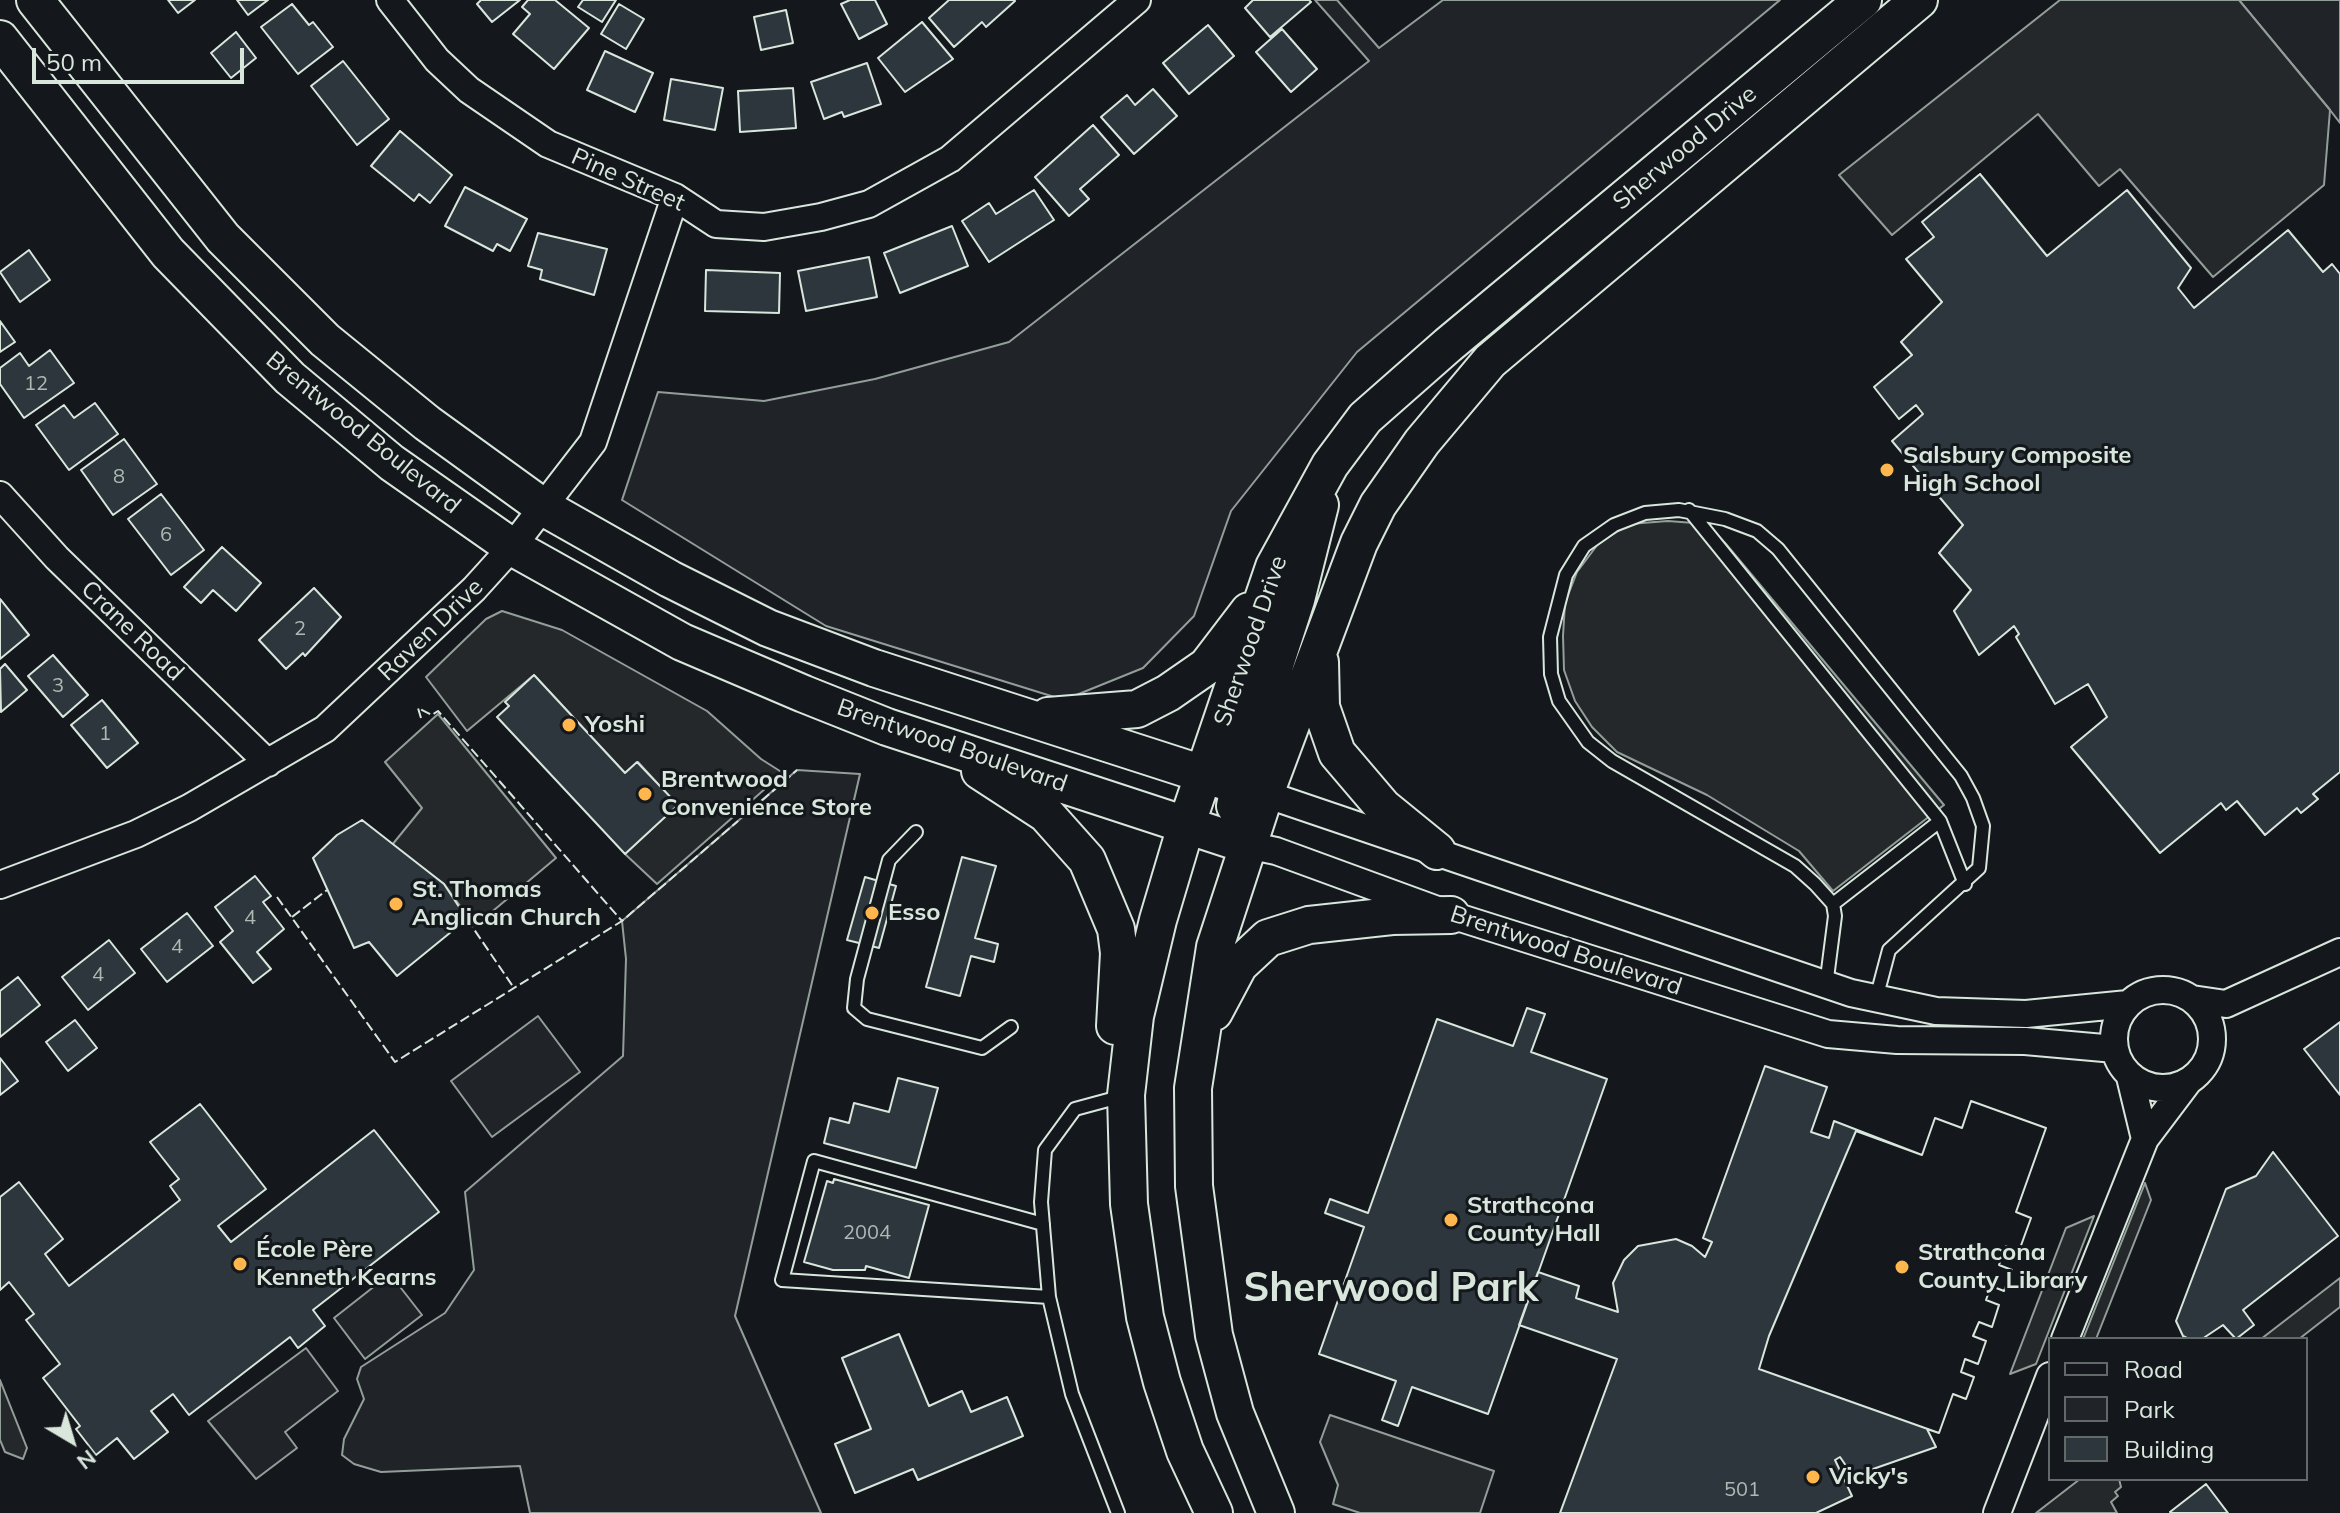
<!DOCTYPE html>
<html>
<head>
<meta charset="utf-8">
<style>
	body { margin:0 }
	#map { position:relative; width:2340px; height:1513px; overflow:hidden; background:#14181c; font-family:Mulish,sans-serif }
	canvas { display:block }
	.legend { position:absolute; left:2048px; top:1337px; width:260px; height:144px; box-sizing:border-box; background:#14181c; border:2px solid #626a69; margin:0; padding:10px 14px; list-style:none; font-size:24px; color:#d8e6dc }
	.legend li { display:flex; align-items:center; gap:16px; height:40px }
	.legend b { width:40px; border:2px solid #626a69 }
	.north { position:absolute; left:32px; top:1401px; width:80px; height:80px; -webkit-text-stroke:6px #14181c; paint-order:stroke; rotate:142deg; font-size:22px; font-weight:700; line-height:32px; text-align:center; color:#d8e6dc }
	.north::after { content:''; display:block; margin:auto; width:28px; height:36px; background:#d8e6dc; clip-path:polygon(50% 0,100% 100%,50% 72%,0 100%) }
	.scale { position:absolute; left:32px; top:48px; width:212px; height:36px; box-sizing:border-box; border:4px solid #d8e6dc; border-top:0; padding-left:10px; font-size:24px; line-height:28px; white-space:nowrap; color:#d8e6dc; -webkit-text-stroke:6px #14181c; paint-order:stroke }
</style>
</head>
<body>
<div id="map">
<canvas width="2340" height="1513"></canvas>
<ul class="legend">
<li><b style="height:10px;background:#14181c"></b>Road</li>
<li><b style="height:22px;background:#202428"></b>Park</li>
<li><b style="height:22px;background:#2c363c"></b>Building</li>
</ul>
<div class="north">N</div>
<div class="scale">50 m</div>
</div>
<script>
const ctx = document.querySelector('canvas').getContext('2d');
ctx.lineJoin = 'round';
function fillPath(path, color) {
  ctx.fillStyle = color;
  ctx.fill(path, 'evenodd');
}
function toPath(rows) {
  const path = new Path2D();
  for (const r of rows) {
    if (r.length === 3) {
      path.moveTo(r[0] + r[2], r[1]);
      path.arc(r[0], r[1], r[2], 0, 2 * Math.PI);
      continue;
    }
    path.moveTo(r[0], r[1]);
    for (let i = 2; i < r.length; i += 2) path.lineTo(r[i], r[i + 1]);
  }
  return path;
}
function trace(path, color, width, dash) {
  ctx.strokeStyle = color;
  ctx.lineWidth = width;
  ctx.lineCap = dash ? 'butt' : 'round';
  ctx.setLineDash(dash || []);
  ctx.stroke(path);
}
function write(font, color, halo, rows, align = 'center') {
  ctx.font = font + ' Mulish,sans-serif';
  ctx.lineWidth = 6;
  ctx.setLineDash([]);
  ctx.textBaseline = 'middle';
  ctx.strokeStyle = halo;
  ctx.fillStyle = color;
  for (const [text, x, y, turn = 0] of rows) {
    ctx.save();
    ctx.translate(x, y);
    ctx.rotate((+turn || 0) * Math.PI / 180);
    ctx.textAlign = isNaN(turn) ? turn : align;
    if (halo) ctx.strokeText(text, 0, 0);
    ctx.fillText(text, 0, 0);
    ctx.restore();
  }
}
const green = toPath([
	[1315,0,1337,0,1379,48,1443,0,1780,0,1357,352,1231,511,1194,616,1143,668,1064,700,826,626,622,500,658,392,764,401,875,379,1009,342,1369,61,1315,0],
	[2239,0,2340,0,2340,123,2330,110,2239,0],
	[797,770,860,774,735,1316,821,1513,530,1513,520,1466,381,1472,354,1464,342,1455,344,1439,364,1399,357,1379,361,1367,445,1313,474,1270,465,1192,623,1056,626,959,622,921,797,770],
	[538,1016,580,1072,492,1137,451,1081,538,1016],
	[390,1274,422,1315,365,1359,334,1318,390,1274],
	[306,1348,338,1391,285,1432,297,1448,256,1479,208,1421,306,1348]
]);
const parking = toPath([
	[2060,0,2239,0,2330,110,2324,185,2213,277,2120,169,2099,186,2038,114,1892,235,1839,175,2060,0],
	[1668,521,1707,524,1726,544,1944,805,1833,891,1799,851,1707,795,1617,752,1592,727,1575,701,1564,670,1563,636,1565,603,1577,572,1598,544,1629,524,1668,521],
	[502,611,562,630,707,711,761,759,783,773,657,884,625,854,677,805,638,762,625,773,534,675,467,731,426,677,486,619,502,611],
	[438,714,556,858,475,926,444,884,392,845,422,808,385,762,438,714],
	[2145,1183,2151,1200,2096,1339,2083,1339,2145,1183],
	[2094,1216,2036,1364,2010,1374,2066,1228,2094,1216],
	[2340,1278,2340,1307,2299,1339,2261,1339,2340,1278],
	[0,1380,27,1448,23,1459,5,1452,0,1440,0,1380],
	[1330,1415,1494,1471,1480,1513,1360,1513,1333,1504,1338,1485,1320,1442,1330,1415],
	[2080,1479,2119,1479,2121,1487,2115,1492,2118,1496,2111,1502,2117,1513,2036,1513,2080,1479]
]);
const building = toPath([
	[168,0,195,0,178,13,168,0],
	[237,0,268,0,248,15,237,0],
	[481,0,520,0,492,22,477,4,481,0],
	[528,0,555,0,589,28,554,69,513,34,530,14,522,7,528,0],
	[583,0,616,0,602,22,578,7,583,0],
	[850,0,875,0,887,24,859,39,841,4,850,0],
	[949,0,1014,0,1015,1,986,27,982,22,954,47,929,18,949,0],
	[1253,0,1309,0,1311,2,1270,37,1245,8,1253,0],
	[292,4,309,25,313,22,333,47,298,74,261,27,292,4],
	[619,4,644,19,626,49,601,34,619,4],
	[786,10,793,43,761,50,754,17,786,10],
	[922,22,953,59,905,92,878,58,922,22],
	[1208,25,1234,56,1189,94,1163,63,1208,25],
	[1282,29,1317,69,1291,92,1256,52,1282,29],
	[236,32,256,58,231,78,211,53,236,32],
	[605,51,653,73,635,112,587,90,605,51],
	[343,61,389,119,357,145,311,86,343,61],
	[867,63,881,104,844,117,842,112,824,119,811,82,867,63],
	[671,79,723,88,715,130,664,120,671,79],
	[793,88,796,128,740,132,738,91,793,88],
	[1153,89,1177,116,1134,154,1101,117,1127,95,1135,105,1153,89],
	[1093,125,1119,155,1080,189,1089,199,1069,216,1035,177,1093,125],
	[400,131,452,175,430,203,419,194,414,201,371,166,400,131],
	[1980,174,2047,256,2127,190,2191,268,2178,288,2194,308,2288,230,2323,272,2332,264,2340,274,2340,772,2313,794,2318,799,2301,813,2297,808,2265,835,2237,801,2226,810,2221,803,2160,853,2071,747,2107,717,2088,684,2055,704,2016,637,2019,634,2014,626,1979,655,1954,611,1971,590,1939,553,1963,525,1892,441,1923,414,1916,405,1899,419,1874,387,1912,355,1901,342,1942,302,1906,259,1934,237,1922,222,1980,174],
	[465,187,527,219,510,251,497,244,493,251,445,226,465,187],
	[1034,190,1054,220,989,262,962,221,989,203,996,214,1034,190],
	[952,226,968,266,900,293,884,253,952,226],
	[538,233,607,249,594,295,540,279,542,270,528,266,538,233],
	[29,250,50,280,20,302,0,272,29,250],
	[869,257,877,297,806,311,798,271,869,257],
	[706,270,780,273,779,313,705,311,706,270],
	[0,321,15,342,0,352,0,321],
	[50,350,74,383,24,418,0,384,0,368,20,353,29,366,50,350],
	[95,403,118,434,69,470,36,425,64,405,74,418,95,403],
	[124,439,157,484,113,515,81,470,124,439],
	[161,494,204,550,171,575,128,519,161,494],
	[222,547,261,583,236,611,213,590,201,603,184,587,222,547],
	[314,588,341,617,305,656,303,653,286,669,259,640,314,588],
	[0,599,29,635,0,659,0,599],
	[53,655,88,695,63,717,28,676,53,655],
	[5,664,27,690,1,712,0,669,5,664],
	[534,675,625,773,637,762,678,805,625,854,497,717,509,706,505,702,534,675],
	[102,700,138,743,107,768,71,725,102,700],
	[362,820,444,884,467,919,397,976,369,942,354,948,313,858,337,835,362,820],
	[962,857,996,866,975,938,998,944,994,962,971,956,960,996,926,987,962,857],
	[255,876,271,896,263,902,284,929,257,952,271,969,253,983,220,942,233,931,215,907,255,876],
	[865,877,896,886,879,948,847,940,865,877],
	[187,913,213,946,167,982,141,949,187,913],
	[109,940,135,973,88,1010,62,977,109,940],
	[18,977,40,1005,0,1037,0,991,18,977],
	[1527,1008,1545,1014,1531,1052,1607,1079,1488,1414,1412,1387,1398,1426,1382,1420,1396,1381,1319,1354,1364,1227,1325,1213,1330,1199,1368,1213,1437,1019,1513,1046,1527,1008],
	[75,1020,97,1048,68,1071,46,1042,75,1020],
	[2340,1022,2340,1095,2304,1049,2340,1022],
	[0,1058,18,1081,0,1095,0,1058],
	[1765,1066,1827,1087,1811,1132,1829,1138,1834,1121,1922,1155,1935,1118,1962,1128,1971,1101,2046,1128,2016,1212,2031,1218,2019,1251,2006,1246,1999,1265,2012,1270,2004,1291,1991,1286,1986,1300,1999,1305,1992,1327,1979,1322,1973,1336,1986,1341,1978,1364,1965,1359,1961,1372,1974,1377,1966,1399,1953,1394,1939,1433,1927,1429,1936,1447,1853,1476,1840,1457,1835,1460,1852,1496,1816,1513,1560,1513,1617,1359,1519,1325,1538,1272,1579,1286,1576,1298,1618,1312,1613,1283,1624,1260,1638,1246,1676,1239,1692,1246,1705,1257,1712,1242,1703,1238,1765,1066],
	[898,1078,938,1088,916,1168,824,1143,830,1118,849,1123,854,1103,889,1112,898,1078],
	[1971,1101,2046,1128,2016,1212,2031,1218,2019,1251,2006,1246,1999,1265,2012,1270,2004,1291,1991,1286,1986,1300,1999,1305,1992,1327,1979,1322,1973,1336,1986,1341,1978,1364,1965,1359,1961,1372,1974,1377,1966,1399,1953,1394,1939,1433,1759,1369,1769,1336,1856,1131,1922,1155,1935,1118,1962,1128,1971,1101],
	[200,1104,266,1189,218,1226,231,1242,374,1130,439,1212,313,1310,325,1326,298,1348,290,1337,189,1415,173,1394,151,1411,168,1432,134,1459,117,1438,96,1455,76,1429,80,1426,43,1378,60,1364,26,1320,34,1314,9,1282,0,1290,0,1197,19,1182,63,1239,45,1254,69,1286,180,1200,170,1186,179,1179,150,1142,200,1104],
	[2273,1152,2338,1236,2243,1310,2254,1325,2236,1339,2223,1325,2202,1339,2189,1339,2183,1336,2176,1321,2226,1189,2256,1176,2273,1152],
	[834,1179,929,1205,909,1278,866,1266,865,1270,833,1270,804,1262,827,1181,833,1183,834,1179],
	[899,1334,929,1406,962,1391,971,1412,1007,1397,1023,1436,918,1480,913,1469,855,1493,835,1444,871,1429,842,1358,899,1334],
	[2206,1484,2228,1513,2171,1513,2170,1512,2206,1484]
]);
const lane = toPath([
	[1689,510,1940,821,1965,884],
	[916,832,889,860,857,979,854,1008,867,1019,982,1048,1011,1027],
	[1833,904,1940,821],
	[1826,986,1835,916,1833,904,1815,884,1795,866,1612,761,1588,742,1559,701,1551,674,1550,637,1566,575,1584,546,1614,525,1645,513,1679,510,1725,519,1757,531,1778,549,1961,776,1973,798,1983,826,1979,868,1889,950,1876,999],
	[1043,1224,814,1161,782,1280,1049,1297],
	[1118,1513,1072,1394,1049,1297,1041,1202,1045,1150,1075,1109,1123,1096]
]);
const street = toPath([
	[390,0,437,60,469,90,548,144,675,197,716,224,764,227,821,217,869,204,950,159,1137,0],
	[0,495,57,558,268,763],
	[1265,794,1851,993,1936,1011,2026,1014,2128,1004],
	[1247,845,1276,851,1451,915,1828,1034,1897,1040,2025,1041,2115,1049],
	[0,885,136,834,189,808,325,729,474,589,512,547,593,442,675,197],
	[2163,1039,49],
	[2192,999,2226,1004,2340,952],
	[2130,1077,2145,1139],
	[2065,1339,2145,1139,2188,1082],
	[1997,1513,2050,1376]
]);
const secondary = toPath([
	[35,0,223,238,325,340,427,423,543,507,670,579,768,628,874,668,1265,794],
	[0,39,168,253,290,378,392,463,512,547,682,642,804,694,887,727,1247,845],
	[1320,662,1321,707,1337,753,1383,807,1437,851],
	[1048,716,1137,709,1168,693,1207,666,1249,611],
	[980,771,1046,814,1087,860,1116,929,1119,953,1115,1026],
	[1235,806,1245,757,1296,600,1320,505],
	[1214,1012,1239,965,1268,938,1309,925,1392,916,1451,915],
	[1214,1513,1185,1451,1162,1382,1145,1317,1129,1204,1126,1095,1135,1016,1158,920,1186,826,1274,567,1330,465,1365,418,1448,345,1863,0],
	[1276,1513,1235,1413,1214,1335,1194,1186,1193,1088,1215,947,1265,794,1359,543,1378,505,1422,442,1490,361,1919,0]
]);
const fence = toPath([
	[421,718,418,708,432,715,438,711,622,921],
	[751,810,797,770],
	[277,897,395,1062,622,921,738,821],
	[292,917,327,890],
	[467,919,514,988]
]);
const markers = [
	[1887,470,8,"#ffb74d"],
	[569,725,8,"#ffb74d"],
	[645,794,8,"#ffb74d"],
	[396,904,8,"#ffb74d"],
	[872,913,8,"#ffb74d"],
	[1451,1220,8,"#ffb74d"],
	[240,1264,8,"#ffb74d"],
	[1902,1267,8,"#ffb74d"],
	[1813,1477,8,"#ffb74d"]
];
const numberNames = [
	["12",36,384],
	["8",119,477],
	["6",166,535],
	["2",300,629],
	["3",58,686],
	["1",105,734],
	["4",250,918],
	["4",177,947],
	["4",98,975],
	["2004",867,1233],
	["501",1742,1490]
];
const streetNames = [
	["Sherwood Drive",1685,148,-40],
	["Pine Street",628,180,24],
	["Brentwood Boulevard",363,433,39],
	["Raven Drive",431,630,-44],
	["Crane Road",132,631,44],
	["Sherwood Drive",1251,641,-71],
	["Brentwood Boulevard",952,746,19],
	["Brentwood Boulevard",1566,951,18]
];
const poiNames = [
	["Salsbury Composite",1903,456],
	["High School",1903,484],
	["Yoshi",585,725],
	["Brentwood",661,780],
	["Convenience Store",661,808],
	["St. Thomas",412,890],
	["Anglican Church",412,918],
	["Esso",888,913],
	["Strathcona",1467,1206],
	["County Hall",1467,1234],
	["École Père",256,1250],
	["Kenneth Kearns",256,1278],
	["Strathcona",1918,1253],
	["County Library",1918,1281],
	["Vicky's",1829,1477]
];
const townNames = [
	["Sherwood Park",1391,1289]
];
fillPath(green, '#202428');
trace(green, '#939e99', 2);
fillPath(parking, '#24282b');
trace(parking, '#939e99', 2);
fillPath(building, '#2c363c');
trace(building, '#d8e6dc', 2);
trace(lane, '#d8e6dc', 16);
trace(street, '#d8e6dc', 30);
trace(secondary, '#d8e6dc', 40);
trace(lane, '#14181c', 12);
trace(street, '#14181c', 26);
trace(secondary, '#14181c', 36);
trace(fence, '#d8e6dc', 2, [10, 4]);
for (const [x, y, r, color] of markers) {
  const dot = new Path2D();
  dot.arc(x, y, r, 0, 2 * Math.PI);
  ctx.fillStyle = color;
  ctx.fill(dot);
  trace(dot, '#14181c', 3);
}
write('20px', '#adbab4', null, numberNames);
write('24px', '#d8e6dc', '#14181c', streetNames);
write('bold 24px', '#d8e6dc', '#14181c', poiNames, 'left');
write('bold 40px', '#d8e6dc', '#14181c', townNames);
</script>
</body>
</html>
